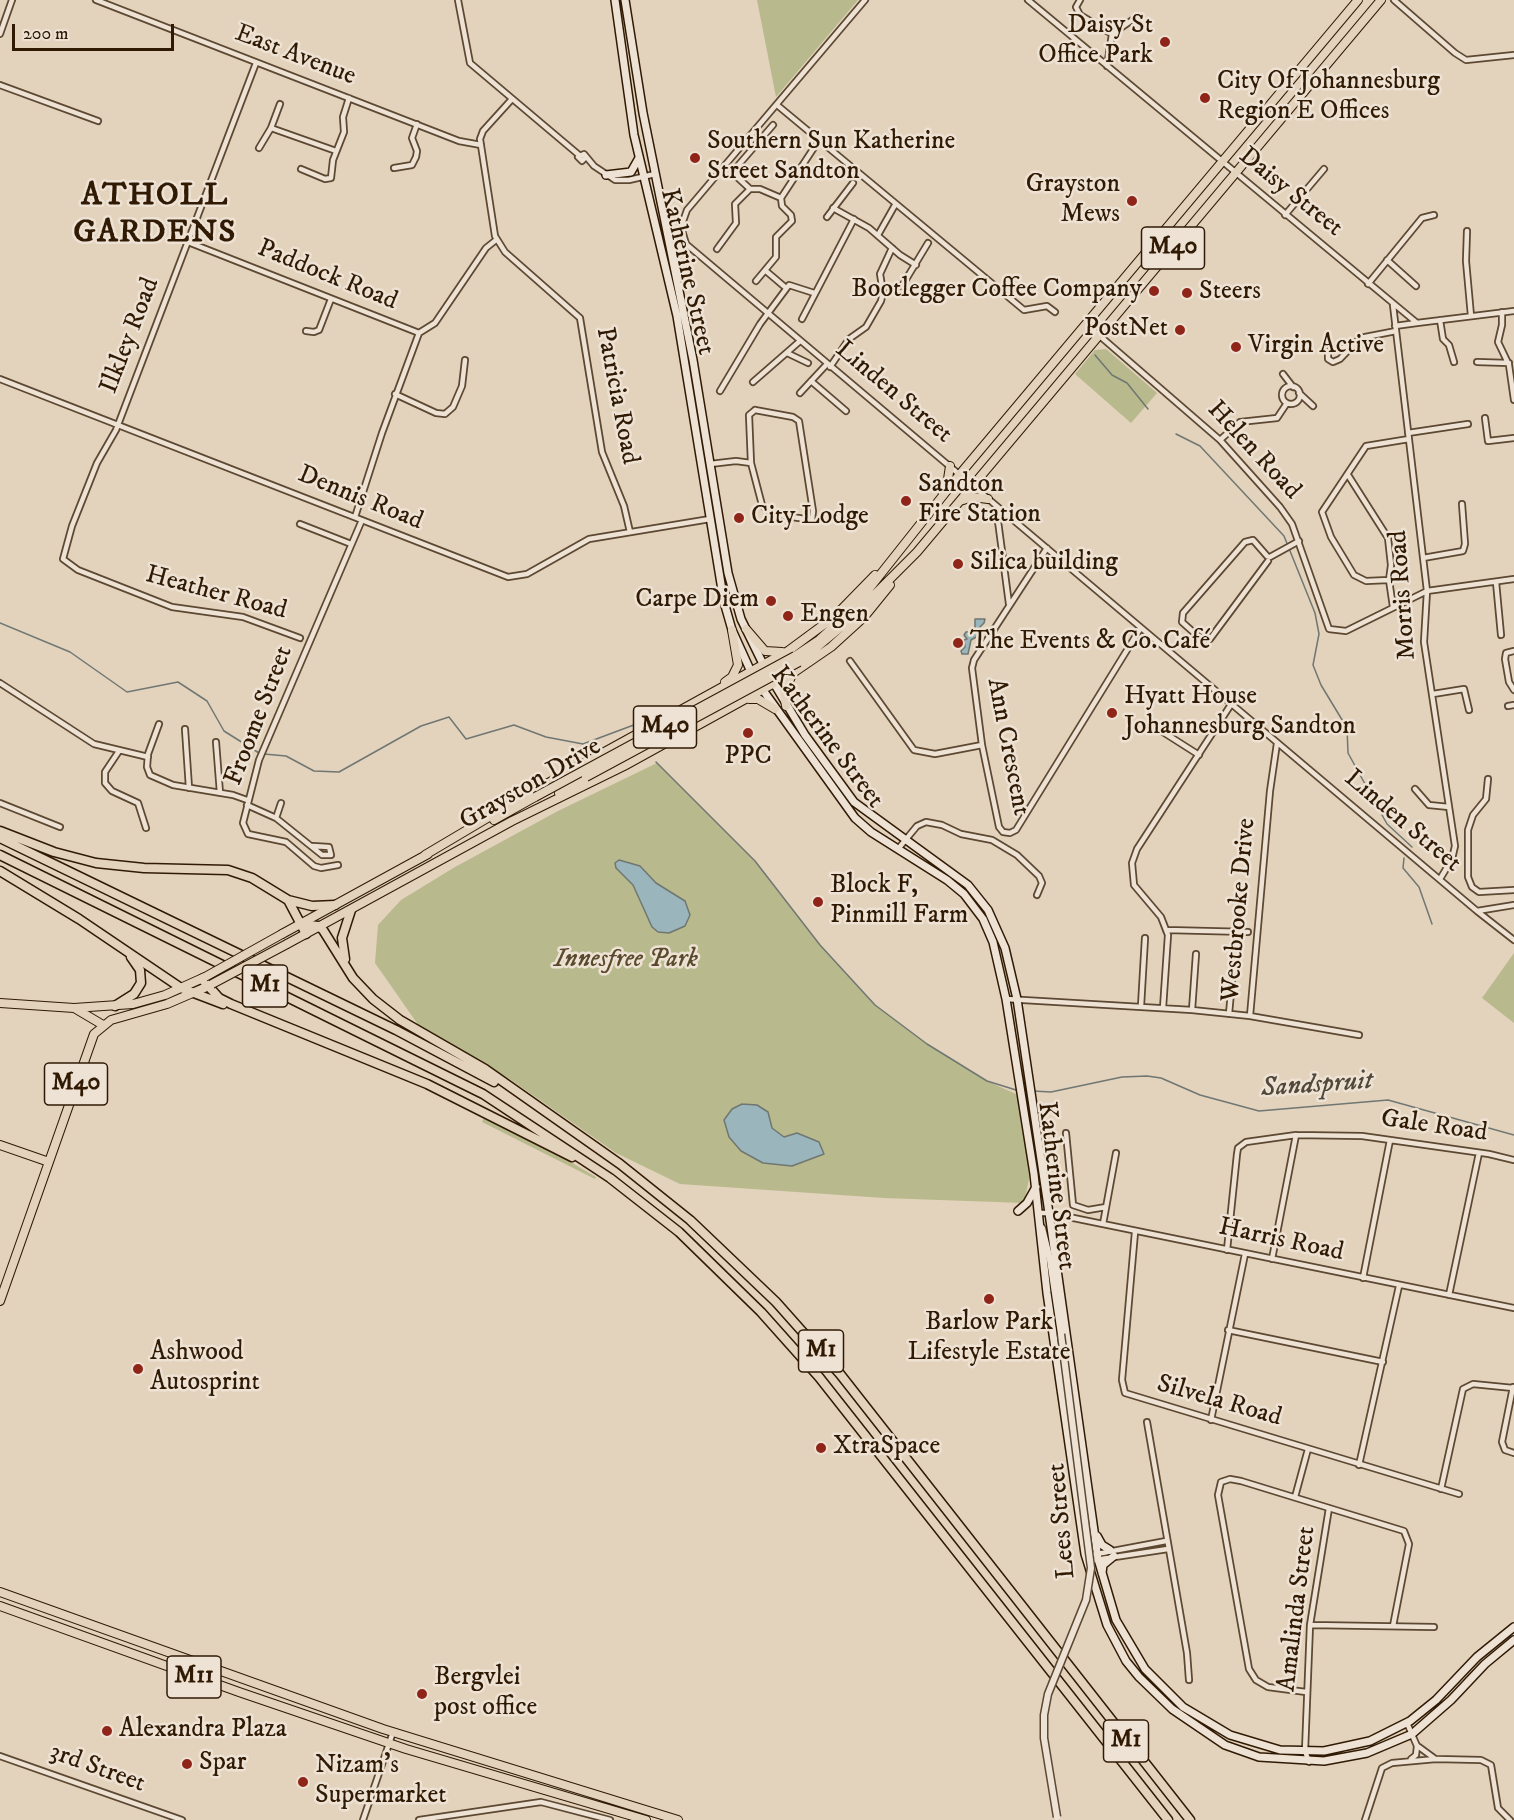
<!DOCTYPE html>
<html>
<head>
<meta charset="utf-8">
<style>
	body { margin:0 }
	#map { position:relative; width:1514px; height:1820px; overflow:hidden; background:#e3d2bc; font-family:"IM FELL DW Pica",serif }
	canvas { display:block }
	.scale { position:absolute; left:12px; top:24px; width:162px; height:27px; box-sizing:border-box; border:3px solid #301a04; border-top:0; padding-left:8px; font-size:18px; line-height:21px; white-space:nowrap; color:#301a04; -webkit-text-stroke:4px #ede2d3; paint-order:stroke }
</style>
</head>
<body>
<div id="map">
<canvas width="1514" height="1820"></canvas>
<div class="scale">200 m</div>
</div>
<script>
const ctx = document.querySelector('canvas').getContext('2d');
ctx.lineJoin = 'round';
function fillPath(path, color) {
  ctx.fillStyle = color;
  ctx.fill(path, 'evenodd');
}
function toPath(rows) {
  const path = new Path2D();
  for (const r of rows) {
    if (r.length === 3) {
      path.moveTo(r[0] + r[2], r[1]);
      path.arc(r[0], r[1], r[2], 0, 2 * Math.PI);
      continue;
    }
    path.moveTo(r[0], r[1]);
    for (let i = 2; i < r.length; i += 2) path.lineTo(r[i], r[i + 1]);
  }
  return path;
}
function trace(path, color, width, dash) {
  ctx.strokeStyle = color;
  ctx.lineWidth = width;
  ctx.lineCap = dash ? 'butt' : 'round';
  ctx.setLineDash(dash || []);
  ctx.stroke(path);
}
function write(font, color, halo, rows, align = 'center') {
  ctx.font = font + ' "IM FELL DW Pica",serif';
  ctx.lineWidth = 5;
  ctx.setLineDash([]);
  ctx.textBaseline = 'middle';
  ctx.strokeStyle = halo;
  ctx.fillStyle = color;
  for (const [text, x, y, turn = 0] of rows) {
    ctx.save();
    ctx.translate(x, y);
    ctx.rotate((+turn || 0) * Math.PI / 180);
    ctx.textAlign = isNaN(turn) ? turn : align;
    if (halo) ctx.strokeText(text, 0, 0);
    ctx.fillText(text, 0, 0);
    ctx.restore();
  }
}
const green = toPath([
	[757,0,858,0,776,97],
	[1106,349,1157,393,1131,423,1075,374,1095,350],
	[657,763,755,861,820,945,875,1005,927,1044,987,1081,1016,1094,1021,1104,1030,1174,1024,1203,884,1198,680,1184,616,1153,511,1080,419,1026,375,963,378,925,401,900,455,867,558,811],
	[1514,953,1514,1023,1482,998],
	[485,1115,533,1140,596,1177,595,1179,482,1122]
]);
const water = toPath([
	[975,619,985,619,984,623,980,627,978,636,971,640,968,654,962,654,961,651,965,647,964,640,967,639,964,635,966,632,975,631,975,619],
	[619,860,640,866,656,883,685,901,690,915,685,926,669,933,658,932,652,927,633,885,616,868,615,863,619,860],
	[742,1104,757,1105,768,1112,772,1128,784,1137,797,1133,819,1142,824,1154,792,1166,763,1163,741,1151,729,1137,724,1120,732,1109,742,1104]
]);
const stream = toPath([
	[1095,355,1112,375,1127,383,1148,409],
	[1176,434,1200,446,1284,536,1315,613,1319,634,1313,665,1321,685,1347,728,1348,753,1387,824,1412,847],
	[0,623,70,652,127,692,178,682,207,701,224,731,259,753],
	[264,754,286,756,314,771,339,772,421,726,449,717,466,739,514,725,546,737,583,744,639,723],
	[656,762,755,861,820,945,875,1005,927,1044,987,1081,1016,1090],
	[1404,858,1403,868,1419,887,1432,924],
	[1033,1091,1051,1092,1122,1077,1147,1076,1161,1078,1200,1095,1259,1111,1388,1100,1514,1135]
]);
const minor = toPath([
	[96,0,459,141,481,145],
	[458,0,470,63,579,155],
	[865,0,687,210,681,227,686,244,1477,911,1514,905],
	[1028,0,1417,323,1514,311],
	[1080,0,1076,7,1080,15,1112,34],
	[1394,0,1455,53,1466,60,1514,55],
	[0,34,12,0],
	[256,63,116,430,97,463,72,526,63,559,78,570,172,607,243,617,300,638],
	[1107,66,1112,34,1138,16],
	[0,85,98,121],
	[512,99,483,131,480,139,495,236,505,252,580,318,602,452,624,506,630,532],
	[777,105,1024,310,1047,306,1055,312],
	[271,128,336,151],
	[259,148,271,128,280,104],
	[586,157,582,161,578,157,584,154,594,166,615,180,629,180,655,174],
	[394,168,412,165,416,157,417,151,412,138,417,124],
	[301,169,325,179,331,178,333,160,344,132,343,117,349,98],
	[750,189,736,176,735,169,773,125],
	[833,208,869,228,900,255,916,265],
	[1285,215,1324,169],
	[827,217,853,183],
	[1467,231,1466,261,1471,316],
	[878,235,895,205],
	[188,242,419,333],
	[717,249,736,223,735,204,750,189,760,189,781,198],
	[1387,260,1416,286],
	[766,271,786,288],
	[756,281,776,257,776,237,792,221,791,215,782,206,781,198,819,140],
	[1368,284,1422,218,1434,215],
	[902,286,928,243],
	[1393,305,1427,591,1424,642,1455,846,1452,859,1440,879],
	[1502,312,1502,325,1498,342,1509,365,1514,400],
	[802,319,854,219],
	[1440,320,1443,339,1449,345,1454,362],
	[1086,324,1220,440,1280,507,1292,524,1329,629,1346,631,1427,591,1514,579],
	[1395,326,1417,323],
	[306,331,314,332,319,330,331,299],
	[1348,348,1331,348,1328,353,1328,359,1333,362,1340,359,1360,338,1396,331],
	[787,353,808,363],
	[1477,362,1509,363],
	[830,367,849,339,866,327,881,301,883,292,880,274,892,248],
	[1283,374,1293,387],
	[0,379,508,577,527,574,589,539,710,519],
	[811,381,846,411],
	[753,382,800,341],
	[1291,395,9],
	[720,391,760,324,789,285,814,293],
	[800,393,827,364],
	[1299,393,1313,406],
	[395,394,436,413,445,414,453,407,462,386,465,360],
	[755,410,793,417,799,421,813,511,812,520,772,514,762,505,751,463,749,415,755,410],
	[1485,418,1488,441,1514,438],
	[1408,433,1468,424],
	[1220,440,1240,422,1277,418,1287,403],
	[710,464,736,461,751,463],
	[1348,475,1388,538,1391,565,1389,580,1393,607],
	[996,506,1009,604],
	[355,517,382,433,419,333,435,323,486,248,496,240],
	[300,524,351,544],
	[1047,548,974,660,972,668,982,745,999,827,1003,832,1010,833,1016,830,1140,629],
	[1267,556,1253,540,1245,542,1183,613,1182,622,1201,639,1210,639,1268,561],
	[1270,557,1299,541],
	[1423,558,1463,551,1465,544,1462,504],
	[1389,580,1366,581,1354,575,1331,537,1322,512,1366,446,1409,439],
	[1496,582,1501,635],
	[1514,651,1506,653,1505,659,1509,682,1514,690],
	[850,661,914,750,935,754,982,745],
	[0,683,94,744,148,757],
	[1433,694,1464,689,1469,710],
	[1508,706,1514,705],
	[159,724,148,754,147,767,150,775,173,785,233,795,247,800],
	[1155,727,1199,755],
	[185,729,189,788],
	[216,742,220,793],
	[119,751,105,772,105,783,112,791,138,803,146,828],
	[1488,779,1486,799,1473,815,1468,830,1468,877,1472,887,1479,892,1514,890],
	[1415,789,1429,805,1449,807],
	[0,803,60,827],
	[247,805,276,818,322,855,331,855,329,847,313,846],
	[276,818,281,803],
	[898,849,917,826,926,822,942,825,961,834,992,840,1017,855,1039,876,1042,883,1037,895],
	[338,865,321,868,314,866,286,842,248,834,243,823,259,760,362,520],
	[1477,911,1514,940],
	[1166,930,1248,932],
	[1006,999,1192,1010,1250,1016,1359,1035],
	[1141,1006,1145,938],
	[1163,1008,1168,935,1161,917,1134,885,1132,863,1137,849,1230,706],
	[1192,1010,1196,954],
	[1229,1014,1234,959],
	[1250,1016,1270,791,1277,743],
	[1066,1133,1073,1205,1088,1210,1106,1207],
	[1039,1213,1049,1213,1514,1308],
	[1103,1224,1116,1153],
	[1135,1232,1122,1380,1125,1393,1459,1494],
	[1227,1250,1237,1154,1238,1148,1246,1142,1296,1135,1362,1136,1489,1154,1514,1160],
	[1272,1259,1296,1135],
	[1363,1278,1390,1140],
	[1449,1295,1479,1153],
	[1228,1330,1383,1362],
	[1513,1387,1502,1442,1505,1450,1514,1453],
	[1211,1420,1245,1254],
	[1147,1422,1187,1653,1189,1680],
	[1359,1465,1399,1286],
	[1441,1489,1463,1389,1473,1384,1513,1388],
	[1295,1497,1308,1449],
	[1086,1556,1166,1541],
	[1095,1560,1168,1549],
	[1310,1625,1434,1627],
	[1306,1692,1268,1687,1256,1680,1249,1669,1218,1495,1221,1482,1230,1479,1241,1481,1404,1531,1409,1544,1393,1626],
	[1407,1723,1417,1746,1416,1755,1411,1759],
	[1419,1747,1434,1758],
	[0,1756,182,1820],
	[1309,1762,1305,1751,1310,1625,1329,1508],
	[363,1820,393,1732],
	[419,1820,541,1802,610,1820],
	[1365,1820,1382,1768,1392,1763,1436,1759,1481,1760,1491,1765,1498,1808,1510,1820]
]);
const tertiary = toPath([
	[1042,1228,1050,1260,1061,1334]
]);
const secondary = toPath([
	[615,0,634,135,677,316,724,602,732,630,752,674],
	[625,0,643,113,693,360,728,573,741,619,765,668],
	[606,175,631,172,639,158],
	[772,680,805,735,854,802,968,885,988,910,1005,948,1017,999,1049,1213,1098,1559,1116,1620,1145,1669,1183,1707,1230,1735,1280,1750,1324,1751,1370,1741,1410,1721,1436,1700,1477,1657,1514,1627],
	[760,686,855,818,871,832,947,880,964,894,983,919,993,942,1006,999,1034,1174,1047,1293,1085,1554,1107,1625,1126,1661,1139,1677,1172,1709,1225,1745,1259,1757,1324,1761,1367,1753,1412,1734,1451,1700,1485,1664,1514,1640],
	[1018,1211,1027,1203,1036,1187],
	[1097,1536,1102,1545,1110,1550],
	[1102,1573,1103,1565,1114,1556]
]);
const primary = toPath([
	[942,491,948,479,950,466],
	[960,501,973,497,988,499],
	[746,629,765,651,782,652],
	[795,656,819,640,853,609,960,474,1358,0],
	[799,662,846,623,917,552,1381,0],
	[725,682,732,677,738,665,732,630],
	[749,699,758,699,775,709],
	[786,706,784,692,791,677],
	[559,793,586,777],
	[494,820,535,797],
	[510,822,624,766,796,671,831,647,864,617,890,585],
	[425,855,521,798,788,651,834,617,875,575],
	[282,934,428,854],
	[287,944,512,821],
	[0,1003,74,1008,133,1004,165,995,205,977],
	[76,1009,103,1025],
	[0,1145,49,1162],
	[0,1301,94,1034,111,1020,167,1004,211,985],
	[0,1592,383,1729,678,1820],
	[0,1606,239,1692,406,1749,646,1820]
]);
const motorway = toPath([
	[0,831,54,852,96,863,144,868,228,870,252,878,288,900,312,906,335,905],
	[0,838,396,1030,494,1082],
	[0,855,483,1094,610,1178,679,1232,761,1312,819,1377,1168,1820],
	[0,871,79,919,181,988,223,1004],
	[288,900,306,934],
	[301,924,318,926,323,930,353,978,373,999,400,1020,485,1069,620,1164,690,1220,776,1302,840,1374,1190,1820],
	[345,959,342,938,351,910],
	[202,979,219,998,231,1004,427,1084,572,1157],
	[115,1006,134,994,141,983,140,970,131,957]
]);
const tertiaryBridge = toPath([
	[1057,1817,1044,1738,1044,1715,1048,1694,1086,1600,1091,1568,1061,1334]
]);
const primaryBridge = toPath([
	[586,777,799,662],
	[535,797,795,656],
	[205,977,282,934],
	[212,984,287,944]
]);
const markers = [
	[1165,42,6,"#8f2418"],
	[1205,98,6,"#8f2418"],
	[695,158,6,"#8f2418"],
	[1132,201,6,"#8f2418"],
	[1154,291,6,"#8f2418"],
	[1187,293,6,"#8f2418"],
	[1180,330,6,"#8f2418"],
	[1236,347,6,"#8f2418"],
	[906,501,6,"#8f2418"],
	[739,518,6,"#8f2418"],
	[958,564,6,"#8f2418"],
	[771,601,6,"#8f2418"],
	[788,616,6,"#8f2418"],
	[958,643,6,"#8f2418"],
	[1112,713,6,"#8f2418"],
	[748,733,6,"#8f2418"],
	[818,902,6,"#8f2418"],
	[989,1299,6,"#8f2418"],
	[138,1369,6,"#8f2418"],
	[821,1448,6,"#8f2418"],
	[422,1694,6,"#8f2418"],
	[107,1731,6,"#8f2418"],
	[187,1764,6,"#8f2418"],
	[303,1782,6,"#8f2418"]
];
const shields = [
	[1173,248,63],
	[665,727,63],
	[265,986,45],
	[76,1084,63],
	[821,1351,45],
	[194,1677,54],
	[1126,1741,45]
];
const shieldNames = [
	["M40",1173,248],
	["M40",665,727],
	["M1",265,986],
	["M40",76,1084],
	["M1",821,1351],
	["M11",194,1677],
	["M1",1126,1741]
];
const poiNames = [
	["Daisy St",1153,27,"right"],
	["Office Park",1153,57,"right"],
	["City Of Johannesburg",1217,83],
	["Region E Offices",1217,113],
	["Southern Sun Katherine",707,143],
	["Street Sandton",707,173],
	["Grayston",1120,186,"right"],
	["Mews",1120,216,"right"],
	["Bootlegger Coffee Company",1142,291,"right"],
	["Steers",1199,293],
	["PostNet",1168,330,"right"],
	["Virgin Active",1248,347],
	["Sandton",918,486],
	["Fire Station",918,516],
	["City Lodge",751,518],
	["Silica building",970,564],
	["Carpe Diem",759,601,"right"],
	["Engen",800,616],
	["The Events & Co. Café",970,643],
	["Hyatt House",1124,698],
	["Johannesburg Sandton",1124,728],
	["PPC",748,758,"center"],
	["Block F,",830,887],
	["Pinmill Farm",830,917],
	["Barlow Park",989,1324,"center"],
	["Lifestyle Estate",989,1354,"center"],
	["Ashwood",150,1354],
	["Autosprint",150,1384],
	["XtraSpace",833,1448],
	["Bergvlei",434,1679],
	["post office",434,1709],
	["Alexandra Plaza",119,1731],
	["Spar",199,1764],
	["Nizam's",315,1767],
	["Supermarket",315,1797]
];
const streetNames = [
	["East Avenue",295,56,21],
	["Daisy Street",1290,193,39],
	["Katherine Street",686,272,77],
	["Paddock Road",327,276,22],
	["Ilkley Road",131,336,-69],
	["Linden Street",893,393,40],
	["Patricia Road",616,396,79],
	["Helen Road",1253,451,47],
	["Dennis Road",360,499,22],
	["Heather Road",216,594,15],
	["Morris Road",1404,595,-94],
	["Froome Street",260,716,-69],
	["Katherine Street",826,738,53],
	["Ann Crescent",1007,747,79],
	["Grayston Drive",531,785,-30],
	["Linden Street",1402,822,40],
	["Westbrooke Drive",1240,910,-85],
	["Gale Road",1434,1127,8],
	["Katherine Street",1055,1186,83],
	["Harris Road",1281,1241,12],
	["Silvela Road",1219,1402,16],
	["Lees Street",1063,1521,-95],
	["Amalinda Street",1298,1609,-83],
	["3rd Street",97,1769,20]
];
const parkNames = [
	["Innesfree Park",626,961]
];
const waterNames = [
	["Sandspruit",1317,1086,-4]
];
const districtNames = [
	["ATHOLL",155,197],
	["GARDENS",155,234]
];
fillPath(green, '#b8ba8d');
fillPath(water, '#9ab5bb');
trace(water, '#707772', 1.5);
trace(stream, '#707772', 1.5);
trace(minor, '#5d4832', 8);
trace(tertiary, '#5d4832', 9);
trace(secondary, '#301a04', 10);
trace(primary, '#301a04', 10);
trace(motorway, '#301a04', 11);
trace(minor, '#ede2d3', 4.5);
trace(tertiary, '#ede2d3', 6);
trace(secondary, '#ede2d3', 7);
trace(primary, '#e3d2bc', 8);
trace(motorway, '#e3d2bc', 8);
trace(tertiaryBridge, '#5d4832', 9, []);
trace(primaryBridge, '#301a04', 10, []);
trace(tertiaryBridge, '#ede2d3', 6);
trace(primaryBridge, '#e3d2bc', 8);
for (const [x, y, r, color] of markers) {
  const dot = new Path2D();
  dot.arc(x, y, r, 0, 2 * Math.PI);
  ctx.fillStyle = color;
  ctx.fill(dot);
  trace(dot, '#ede2d3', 2);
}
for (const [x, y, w] of shields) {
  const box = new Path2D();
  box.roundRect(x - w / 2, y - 21, w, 42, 4.5);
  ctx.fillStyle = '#ede2d3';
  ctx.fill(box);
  trace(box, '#301a04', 1.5);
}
write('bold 24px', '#301a04', null, shieldNames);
write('26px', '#301a04', '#ede2d3', poiNames, 'left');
write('26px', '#301a04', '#ede2d3', streetNames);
write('italic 26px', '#594a2d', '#ede2d3', parkNames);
write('italic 27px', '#50483b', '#ede2d3', waterNames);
ctx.letterSpacing = '1.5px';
write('bold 32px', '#301a04', '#ede2d3', districtNames);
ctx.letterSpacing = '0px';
</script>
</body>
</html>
